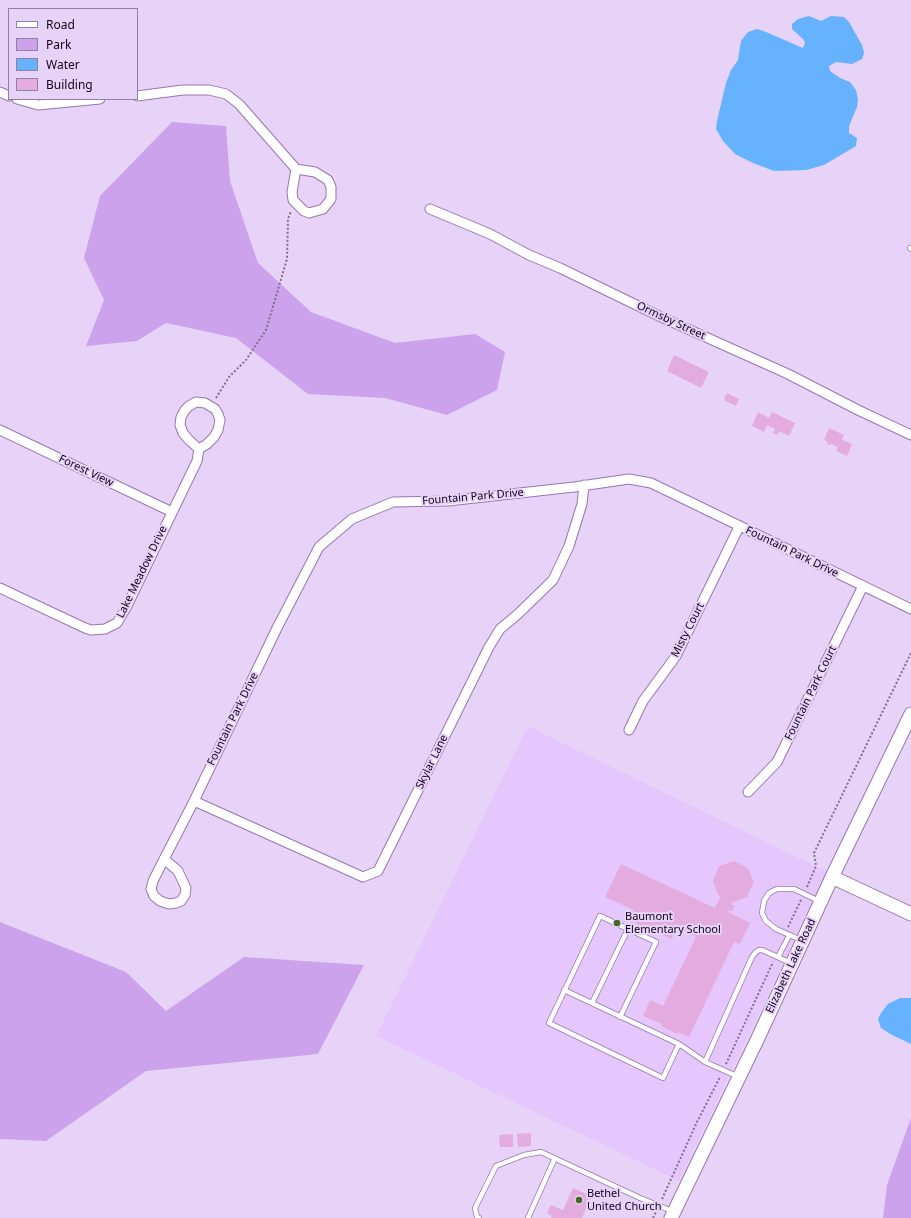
<!DOCTYPE html>
<html>
<head>
<meta charset="utf-8">
<style>
	body { margin:0 }
	#map { position:relative; width:911px; height:1218px; overflow:hidden; background:#e7d2f8; font-family:"Noto Sans",sans-serif }
	canvas { display:block }
	.legend { position:absolute; left:8px; top:8px; width:130px; height:92px; box-sizing:border-box; background:#e7d2f8; border:1px solid #91809f; margin:0; padding:5px 7px; list-style:none; font-size:12px; color:#11051a }
	.legend li { display:flex; align-items:center; gap:8px; height:20px }
	.legend b { width:20px; border:1px solid #91809f }
</style>
</head>
<body>
<div id="map">
<canvas width="911" height="1218"></canvas>
<ul class="legend">
<li><b style="height:5px;background:#fff"></b>Road</li>
<li><b style="height:11px;background:#cba2eb"></b>Park</li>
<li><b style="height:11px;background:#66b2fe"></b>Water</li>
<li><b style="height:11px;background:#e4acde"></b>Building</li>
</ul>
</div>
<script>
const ctx = document.querySelector('canvas').getContext('2d');
ctx.lineJoin = 'round';
function fillPath(path, color) {
  ctx.fillStyle = color;
  ctx.fill(path, 'evenodd');
}
function toPath(rows) {
  const path = new Path2D();
  for (const r of rows) {
    path.moveTo(r[0], r[1]);
    for (let i = 2; i < r.length; i += 2) path.lineTo(r[i], r[i + 1]);
  }
  return path;
}
function trace(path, color, width, dash) {
  ctx.strokeStyle = color;
  ctx.lineWidth = width;
  ctx.lineCap = dash ? 'butt' : 'round';
  ctx.setLineDash(dash || []);
  ctx.stroke(path);
}
function write(font, color, halo, rows, align = 'center') {
  ctx.font = font + ' "Noto Sans",sans-serif';
  ctx.lineWidth = 4;
  ctx.setLineDash([]);
  ctx.textBaseline = 'middle';
  ctx.strokeStyle = halo;
  ctx.fillStyle = color;
  for (const [text, x, y, turn = 0] of rows) {
    ctx.save();
    ctx.translate(x, y);
    ctx.rotate((+turn || 0) * Math.PI / 180);
    ctx.textAlign = isNaN(turn) ? turn : align;
    if (halo) ctx.strokeText(text, 0, 0);
    ctx.fillText(text, 0, 0);
    ctx.restore();
  }
}
const built = toPath([
	[528,726,827,872,679,1181,376,1036]
]);
const green = toPath([
	[172,122,226,126,230,181,258,263,311,312,395,343,475,334,505,352,497,390,447,415,385,398,308,394,236,338,166,323,137,341,86,346,104,300,84,258,100,196],
	[0,922,126,972,166,1011,244,957,364,965,318,1054,146,1071,46,1141,0,1139],
	[911,1118,911,1218,883,1218,887,1185]
]);
const water = toPath([
	[809,16,821,21,831,16,844,17,849,22,862,45,864,53,862,59,852,64,836,62,829,66,830,71,840,78,850,82,856,90,858,99,857,107,849,126,849,133,857,138,856,146,824,165,806,170,774,171,753,163,735,154,723,141,716,129,717,121,726,83,731,70,738,60,741,41,748,32,757,29,766,32,803,48,805,43,803,39,792,29,792,24,798,19],
	[900,998,911,998,911,1044,892,1035,881,1028,878,1019,881,1013,888,1004]
]);
const building = toPath([
	[674,355,709,372,701,388,667,371],
	[727,393,739,399,736,406,724,400,725,398,724,396,726,395],
	[758,412,769,418,772,412,795,423,789,436,779,431,777,435,773,433,775,429,767,425,764,432,752,426],
	[829,428,844,435,842,440,852,444,847,456,836,451,838,447,831,444,830,445,827,444,828,442,824,440],
	[734,861,748,868,754,882,747,897,733,902,731,904,735,906,732,911,729,910,728,912,750,923,740,944,734,942,689,1037,678,1032,677,1034,661,1026,662,1024,643,1016,650,1000,663,1006,696,937,676,928,671,939,629,920,634,910,605,897,621,864,715,908,721,896,718,895,713,881,719,866],
	[531,1133,531,1146,518,1147,517,1134],
	[513,1134,513,1147,500,1147,499,1135],
	[573,1188,591,1196,582,1218,551,1218,552,1216,547,1213,551,1205,563,1210]
]);
const path = toPath([
	[216,398,229,377,246,360,266,330,287,259,288,219,291,211],
	[807,887,816,866,814,853,911,653],
	[788,927,801,900],
	[726,1064,773,962],
	[662,1199,697,1122,720,1077],
	[653,1218,656,1212]
]);
const lane = toPath([
	[910,248,911,249],
	[801,940,776,929,766,921,762,913,764,901,769,893,777,889,794,889,819,901],
	[778,957,789,936],
	[564,990,679,1044,705,1062],
	[592,1003,628,929],
	[620,1017,656,942,600,916,549,1023,663,1078,679,1044],
	[739,1077,705,1062,752,957,755,953,759,950,762,950,791,963],
	[479,1218,477,1217,475,1208,496,1166,524,1155,541,1152,640,1198,672,1211],
	[528,1218,555,1158]
]);
const street = toPath([
	[0,92,9,96],
	[137,96,183,90,209,90,226,94,239,104,296,169,315,172,328,180,331,187,331,199,323,209,309,213,304,211,293,200,292,192,296,169],
	[17,99,38,105,100,99],
	[430,209,490,234,529,255,560,268,661,317,788,374,858,410,911,435],
	[0,430,172,512],
	[0,588,85,628,91,630,105,629,117,623,126,608,197,461,199,449,207,444,214,437,218,430,220,420,218,414,215,409,205,403,196,402,189,406,185,410,181,417,180,425,183,433,189,440,199,449],
	[629,730,643,701,676,656,739,527],
	[748,792,777,762,863,586],
	[194,801,363,877,378,871,489,647,500,629,518,614,553,580,569,546,582,504,584,485],
	[164,859,178,871,186,888,185,895,181,901,176,903,169,904,160,901,154,896,151,889,153,881,159,869,194,801,277,628,319,547,352,519,393,502,448,501,574,487,629,479,651,483,911,609]
]);
const secondary = toPath([
	[832,877,911,914],
	[671,1218,758,1038,832,877,911,714]
]);
const markers = [
	[617,923,4,"#48681e"],
	[579,1200,4,"#48681e"]
];
const streetNames = [
	["Ormsby Street",671,321,25],
	["Forest View",86,471,26],
	["Fountain Park Drive",473,497,-5],
	["Fountain Park Drive",792,552,26],
	["Lake Meadow Drive",142,572,-64],
	["Misty Court",688,630,-63],
	["Fountain Park Court",811,693,-64],
	["Fountain Park Drive",233,719,-64],
	["Skylar Lane",432,762,-64],
	["Elizabeth Lake Road",791,966,-65]
];
const poiNames = [
	["Baumont",625,917],
	["Elementary School",625,930],
	["Bethel",587,1194],
	["United Church",587,1207]
];
fillPath(built, '#e5c6fd');
fillPath(green, '#cba2eb');
fillPath(water, '#66b2fe');
fillPath(building, '#e4acde');
trace(lane, '#9776b0', 6);
trace(street, '#9776b0', 11);
trace(secondary, '#9776b0', 15);
trace(path, '#806f8d', 2, [2, 2]);
trace(lane, '#fff', 4.5);
trace(street, '#fff', 9);
trace(secondary, '#fff', 13);
for (const [x, y, r, color] of markers) {
  const dot = new Path2D();
  dot.arc(x, y, r, 0, 2 * Math.PI);
  ctx.fillStyle = color;
  ctx.fill(dot);
  trace(dot, '#e7d2f8', 1.5);
}
write('11px', '#11051a', '#e7d2f8', streetNames);
write('11px', '#11051a', '#e7d2f8', poiNames, 'left');
</script>
</body>
</html>
